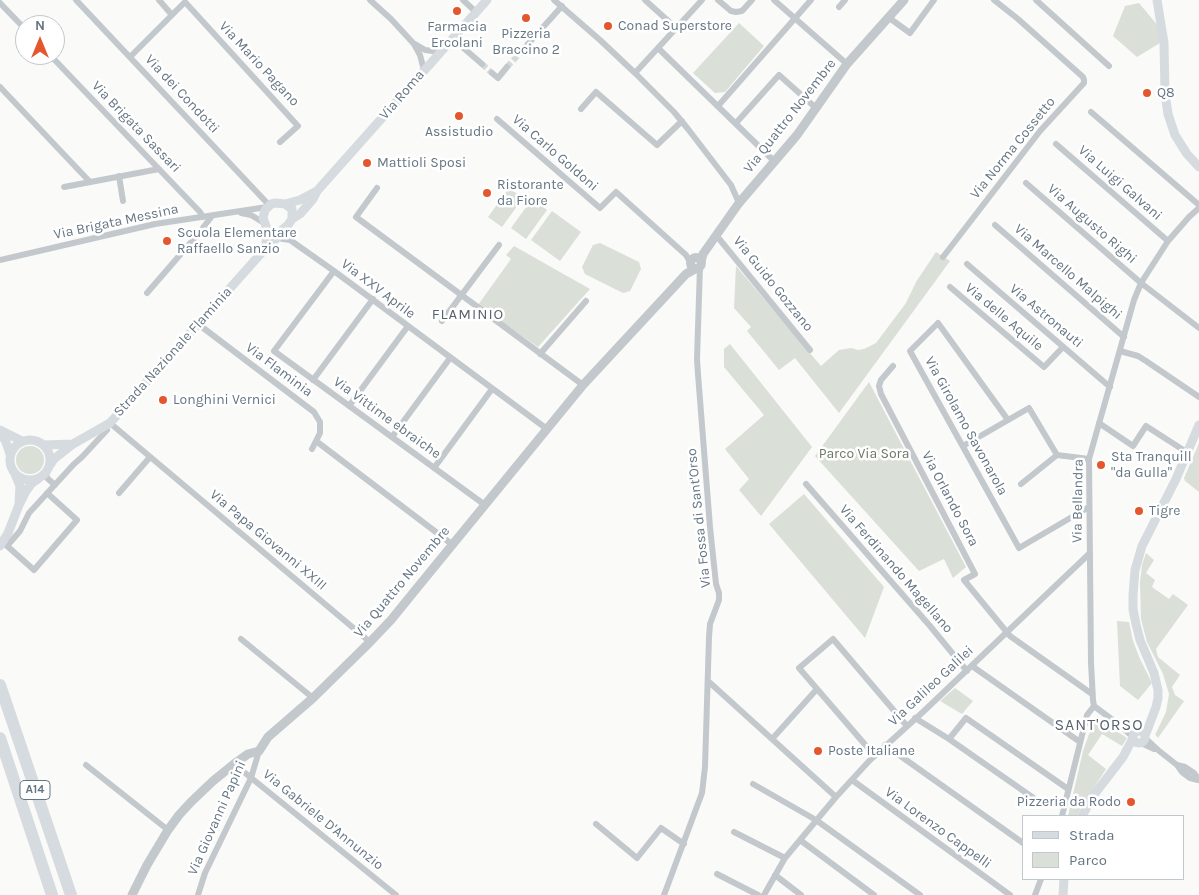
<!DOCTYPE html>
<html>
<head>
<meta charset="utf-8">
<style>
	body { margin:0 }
	#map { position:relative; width:1199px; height:895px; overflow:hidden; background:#fafaf8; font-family:Karla,sans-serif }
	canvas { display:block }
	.legend { position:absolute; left:1022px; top:815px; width:162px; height:65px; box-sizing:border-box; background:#fff; border:1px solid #c1c8cd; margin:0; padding:6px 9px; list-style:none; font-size:15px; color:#657683 }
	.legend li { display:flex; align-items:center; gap:10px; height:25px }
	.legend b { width:25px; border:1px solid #c1c8cd }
	.north { position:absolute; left:15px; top:15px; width:50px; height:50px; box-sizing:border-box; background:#fff; border:1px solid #c1c8cd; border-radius:50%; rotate:0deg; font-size:14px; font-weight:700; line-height:20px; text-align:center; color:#657683 }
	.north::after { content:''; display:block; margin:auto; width:18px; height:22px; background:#e4572e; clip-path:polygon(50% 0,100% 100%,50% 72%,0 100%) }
</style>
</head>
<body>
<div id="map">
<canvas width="1199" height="895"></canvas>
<ul class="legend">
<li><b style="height:6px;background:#d6dbdf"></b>Strada</li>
<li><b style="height:14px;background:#dadfd7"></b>Parco</li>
</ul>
<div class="north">N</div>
</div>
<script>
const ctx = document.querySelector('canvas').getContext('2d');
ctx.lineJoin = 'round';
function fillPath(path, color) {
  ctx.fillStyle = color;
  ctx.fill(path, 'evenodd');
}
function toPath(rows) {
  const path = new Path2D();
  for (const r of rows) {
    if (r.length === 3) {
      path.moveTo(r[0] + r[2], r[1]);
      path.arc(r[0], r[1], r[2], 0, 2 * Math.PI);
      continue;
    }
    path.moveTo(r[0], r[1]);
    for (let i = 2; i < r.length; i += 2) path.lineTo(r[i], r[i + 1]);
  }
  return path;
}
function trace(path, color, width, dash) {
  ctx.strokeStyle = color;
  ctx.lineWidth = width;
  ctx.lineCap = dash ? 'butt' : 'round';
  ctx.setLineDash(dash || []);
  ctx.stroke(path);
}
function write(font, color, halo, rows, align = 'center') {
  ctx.font = font + ' Karla,sans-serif';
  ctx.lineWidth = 5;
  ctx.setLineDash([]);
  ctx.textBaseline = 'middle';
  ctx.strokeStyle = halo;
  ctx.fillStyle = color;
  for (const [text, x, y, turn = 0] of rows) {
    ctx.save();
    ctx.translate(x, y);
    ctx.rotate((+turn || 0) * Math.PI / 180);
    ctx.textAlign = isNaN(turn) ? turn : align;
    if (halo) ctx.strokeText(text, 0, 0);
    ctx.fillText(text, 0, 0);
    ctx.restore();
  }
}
const green = toPath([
	[1139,3,1159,27,1160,43,1137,57,1113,36,1125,6],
	[739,23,764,46,725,92,715,93,693,73],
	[509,188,523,198,502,227,488,217],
	[532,199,547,210,526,239,511,228],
	[552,211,581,232,560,261,531,240],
	[600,243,639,262,641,269,630,291,623,293,585,274,582,267,593,245],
	[514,246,590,289,538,347,478,305,511,259,506,255],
	[936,252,950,261,839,413,795,358,779,370,747,331,751,327,734,308,736,266,821,366,839,350,851,348,858,350,864,349,876,343,906,303,916,282],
	[730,344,812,447,761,516,739,490,749,479,725,449,764,415,724,367,724,349],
	[869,382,966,567,953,578,944,559,919,571,815,456],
	[1199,443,1199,492,1185,481,1184,478],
	[30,460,14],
	[804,494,884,587,865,638,769,524],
	[1146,553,1154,560,1146,573,1155,580,1152,587,1169,599,1173,594,1188,605,1156,649,1158,657,1180,675,1172,687,1175,695,1184,701,1158,738,1155,734,1156,733,1166,712,1169,694,1163,674,1147,642,1141,619,1140,582,1142,565],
	[1117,621,1129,622,1133,641,1140,659,1152,683,1138,700,1120,686],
	[955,688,973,701,962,714,940,701],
	[1096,720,1100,720,1127,738,1122,746,1102,734,1088,755,1106,769,1082,806,1077,816,1068,816,1083,751,1093,723]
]);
const minorTunnel = toPath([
	[482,64,492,73],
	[507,67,528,44]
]);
const minor = toPath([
	[76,0,269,205],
	[159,0,172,15],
	[370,0,391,19,414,44,420,55,424,70],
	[463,0,476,12],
	[554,0,600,40,635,73,674,112,688,129,731,185,739,203],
	[645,0,676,28],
	[718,0,731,11,736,12,742,11,752,0],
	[774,0,847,64],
	[1036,0,1109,66],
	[0,3,25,29],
	[839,7,845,0],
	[888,17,910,33,934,0],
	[452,38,482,64],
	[415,44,425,50,440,52],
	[528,44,562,6],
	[658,48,775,162],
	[50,55,200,212,203,217],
	[130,57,185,2,298,126,280,142],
	[492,73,498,78,507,67],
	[635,73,702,0],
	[0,87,90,182],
	[718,106,811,0],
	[581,109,596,92,657,145,682,121],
	[1091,112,1199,205],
	[497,119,600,208,616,192,686,255,690,262],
	[736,123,779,75,816,108],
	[1056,144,1168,241],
	[119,176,123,201],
	[1026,183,1141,283,1199,328],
	[64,187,159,169],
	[377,188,356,217,583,385],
	[241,213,251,215,264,223],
	[995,225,1124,337],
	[716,235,810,350],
	[277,238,290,240,334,271,547,429],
	[943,257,1040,131,1084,83,1084,80,1083,77,1018,19,994,0],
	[0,260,155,224,267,207],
	[967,264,1110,387],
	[334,271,274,351,485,505],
	[950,287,1044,367,1063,347],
	[147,293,199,233,212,216],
	[442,321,499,245],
	[198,324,314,412,320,422,320,433,312,449],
	[1120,351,1138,356,1146,361,1199,397],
	[540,354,586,301],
	[893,366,881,380,879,386,881,394,975,574,964,580,1010,636,1092,694],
	[313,380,373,299],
	[349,406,408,326],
	[1008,420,938,323,910,351,1019,548,1089,507],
	[110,423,370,642],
	[1099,423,1133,446,1146,426,1188,453],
	[392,437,450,358],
	[316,441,453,545],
	[963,446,1029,408,1057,455],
	[434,468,492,389],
	[46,473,47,478,55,485],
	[806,484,930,626,967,671],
	[1021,484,1057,455,1089,459],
	[119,493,150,457],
	[6,545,34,570,77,520,47,493],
	[7,546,20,531,29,513,74,464,82,457,107,430],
	[241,639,313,698],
	[972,666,1080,742],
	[708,681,836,797],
	[1094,706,1093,700,1091,663,1089,459,1134,300,1141,283,1168,241,1189,217,1199,208],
	[1094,706,1122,727,1133,737],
	[915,718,949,739,1035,799],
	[1125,728,1137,732],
	[1145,738,1158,750,1177,765,1185,767,1194,773,1199,780],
	[772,739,817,689],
	[949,739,966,718,1068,789],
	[1141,743,1154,749],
	[885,745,1023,843],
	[874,755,799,668,833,639,907,726],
	[234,764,396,895],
	[86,765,168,830],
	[1177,765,1182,772,1190,778,1198,780],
	[852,780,1010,895],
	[753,784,816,820,920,895],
	[1062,816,1087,715,1094,706],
	[596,824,637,858,661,828,684,844],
	[734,832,785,858],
	[800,840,874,895],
	[717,874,758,895],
	[775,875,801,895],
	[198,895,205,873,251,778,259,751],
	[664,895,702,793,705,767,709,637,710,624,719,600,719,593,716,584,710,527,698,374,697,359,700,266],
	[764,895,785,858,800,840,836,797,870,760,924,711,1090,553],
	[1035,895,1041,879]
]);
const tertiary = toPath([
	[696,263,5.5],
	[701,262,703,254,739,203,797,135,847,64,904,0],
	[132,895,147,865,168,830,179,815,191,802,213,781,234,764,248,754,259,751,268,737,313,698,370,642,391,620,417,588,547,429,583,385,686,274,695,269]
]);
const secondary = toPath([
	[1157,0,1164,43,1165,94,1168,114,1175,135,1187,154,1199,167],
	[285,204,300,200,317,191,487,0],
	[292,219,300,214,313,199,317,191],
	[0,430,22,441],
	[0,432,6,442,10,454],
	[30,460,20],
	[44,445,73,444],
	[50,465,54,459,73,444,110,423,198,324,265,249,277,238,283,229,288,225,292,219,292,209,285,204,276,203,271,204,265,210,263,218,266,226,267,236,265,249],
	[15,474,20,486,19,503],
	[0,546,8,533,19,505,26,491,32,483,38,479],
	[1139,737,6],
	[1145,736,1156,707,1158,698,1158,690,1154,673,1140,640,1136,624,1133,609,1133,595,1135,570,1142,546,1176,479,1199,425],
	[1082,816,1093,796,1123,757,1133,738],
	[1063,895,1064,879]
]);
const motorway = toPath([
	[0,685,71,895],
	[0,738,52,895]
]);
const markers = [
	[457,11,5,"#e4572e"],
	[526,18,5,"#e4572e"],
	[608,26,5,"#e4572e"],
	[1147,93,5,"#e4572e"],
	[459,116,5,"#e4572e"],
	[367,163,5,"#e4572e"],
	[487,193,5,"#e4572e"],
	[167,241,5,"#e4572e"],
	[163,400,5,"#e4572e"],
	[1101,465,5,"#e4572e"],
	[1139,511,5,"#e4572e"],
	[818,751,5,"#e4572e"],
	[1131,802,5,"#e4572e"]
];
const shields = [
	[35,790,30]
];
const shieldNames = [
	["A14",35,790]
];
const poiNames = [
	["Conad Superstore",618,26],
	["Farmacia",457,27,"center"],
	["Ercolani",457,43,"center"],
	["Pizzeria",526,34,"center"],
	["Braccino 2",526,50,"center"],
	["Q8",1157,93],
	["Assistudio",459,132,"center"],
	["Mattioli Sposi",377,163],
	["Ristorante",497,185],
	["da Fiore",497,201],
	["Scuola Elementare",177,233],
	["Raffaello Sanzio",177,249],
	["Longhini Vernici",173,400],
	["Sta Tranquill",1111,457],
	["\"da Gulla\"",1111,473],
	["Tigre",1149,511],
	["Poste Italiane",828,751],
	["Pizzeria da Rodo",1121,802,"right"]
];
const streetNames = [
	["Via Mario Pagano",259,64,47],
	["Via dei Condotti",182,94,47],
	["Via Roma",402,95,-49],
	["Via Quattro Novembre",790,116,-52],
	["Via Brigata Sassari",136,127,46],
	["Via Norma Cossetto",1013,148,-51],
	["Via Carlo Goldoni",555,153,41],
	["Via Luigi Galvani",1120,183,41],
	["Via Brigata Messina",116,222,-12],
	["Via Augusto Righi",1092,224,41],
	["Via Marcello Malpighi",1068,272,41],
	["Via Guido Gozzano",773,284,51],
	["Via XXV Aprile",378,289,37],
	["Via Astronauti",1046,316,40],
	["Via delle Aquile",1004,317,40],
	["Strada Nazionale Flaminia",173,352,-48],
	["Via Flaminia",279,370,37],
	["Via Vittime ebraiche",387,418,36],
	["Via Girolamo Savonarola",966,426,61],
	["Via Orlando Sora",950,499,62],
	["Via Bellandra",1078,501,-89],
	["Via Fossa di Sant'Orso",699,518,-96],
	["Via Papa Giovanni XXIII",268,540,40],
	["Via Ferdinando Magellano",896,569,49],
	["Via Quattro Novembre",402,582,-50],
	["Via Galileo Galilei",931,686,-43],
	["Via Giovanni Papini",217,818,-66],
	["Via Gabriele D'Annunzio",323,820,39],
	["Via Lorenzo Cappelli",938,828,36]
];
const parkNames = [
	["Parco Via Sora",864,454]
];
const neighbourhoodNames = [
	["FLAMINIO",468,315]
];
const quarterNames = [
	["SANT'ORSO",1099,725]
];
fillPath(green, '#dadfd7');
trace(minorTunnel, '#d5d9db', 6, [6, 3]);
trace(minor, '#c3c8cc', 6);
trace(tertiary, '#c3c8cc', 9);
trace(secondary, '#d6dbdf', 9);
trace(motorway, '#d6dbdf', 12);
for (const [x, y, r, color] of markers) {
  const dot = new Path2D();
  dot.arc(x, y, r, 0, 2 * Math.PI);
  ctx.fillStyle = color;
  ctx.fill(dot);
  trace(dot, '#fff', 2);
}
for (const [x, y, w] of shields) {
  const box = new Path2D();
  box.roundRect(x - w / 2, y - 9.5, w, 19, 4);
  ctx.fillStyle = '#fff';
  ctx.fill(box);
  trace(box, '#657683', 1);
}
write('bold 12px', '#657683', null, shieldNames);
write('14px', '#657683', '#fff', poiNames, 'left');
write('14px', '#657683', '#fff', streetNames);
write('14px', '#687a64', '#fff', parkNames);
ctx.letterSpacing = '1px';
write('15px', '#57646e', '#fff', neighbourhoodNames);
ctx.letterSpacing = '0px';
ctx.letterSpacing = '1px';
write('16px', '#57646e', '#fff', quarterNames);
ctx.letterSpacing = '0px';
</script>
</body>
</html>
